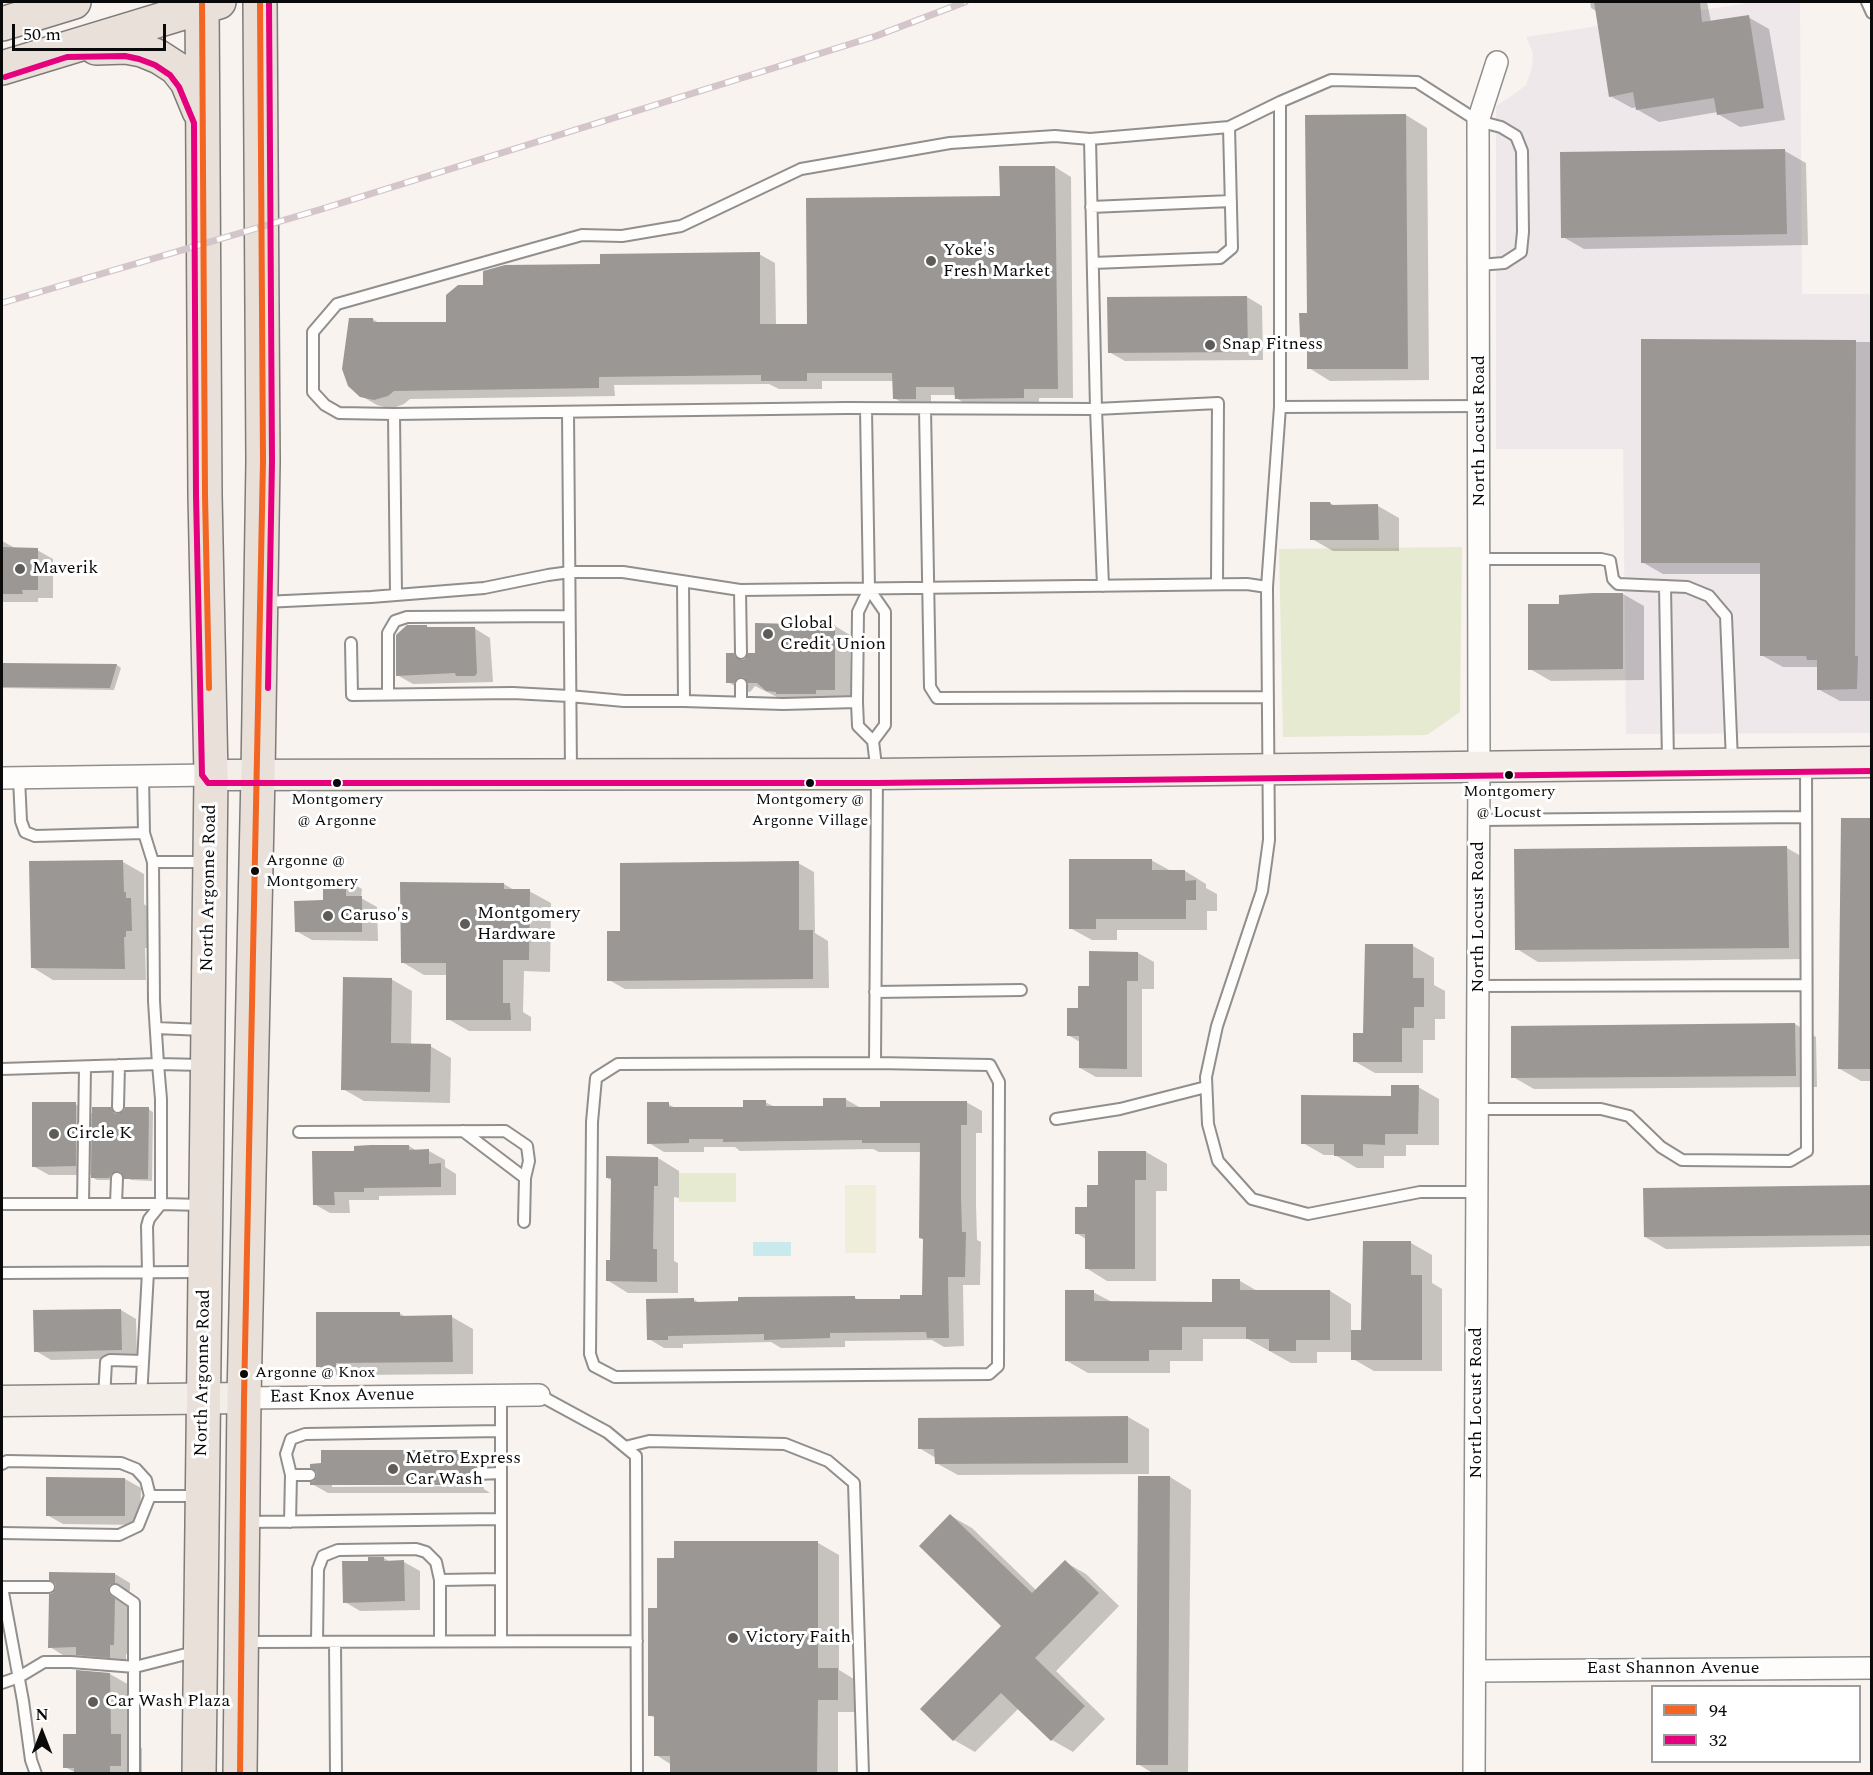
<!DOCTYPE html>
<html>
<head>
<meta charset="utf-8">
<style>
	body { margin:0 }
	#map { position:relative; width:1873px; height:1775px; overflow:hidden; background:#f8f3ee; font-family:Spectral,serif }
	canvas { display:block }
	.frame { position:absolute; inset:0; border:3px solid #0a0a0a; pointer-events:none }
	.legend { position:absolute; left:1651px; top:1685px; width:210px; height:78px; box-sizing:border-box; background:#fff; border:2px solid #9d9d9d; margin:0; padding:8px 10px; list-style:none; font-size:18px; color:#0a0a0a }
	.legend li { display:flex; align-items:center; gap:12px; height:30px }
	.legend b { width:30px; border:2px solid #9d9d9d }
	.north { position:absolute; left:12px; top:1703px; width:60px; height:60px; -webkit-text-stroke:4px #fff; paint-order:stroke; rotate:0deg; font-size:16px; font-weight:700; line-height:24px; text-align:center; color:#0a0a0a }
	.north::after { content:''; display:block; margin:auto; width:21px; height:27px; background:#0a0a0a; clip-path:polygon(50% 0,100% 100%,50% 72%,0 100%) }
	.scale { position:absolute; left:12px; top:24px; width:154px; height:27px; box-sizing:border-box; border:3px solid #0a0a0a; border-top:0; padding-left:8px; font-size:18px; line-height:21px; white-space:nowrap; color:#0a0a0a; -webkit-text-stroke:4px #fff; paint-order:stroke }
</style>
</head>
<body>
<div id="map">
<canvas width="1873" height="1775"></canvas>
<div class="frame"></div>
<ul class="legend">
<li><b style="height:8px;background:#f26522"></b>94</li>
<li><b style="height:8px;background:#e5007d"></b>32</li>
</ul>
<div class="north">N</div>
<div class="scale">50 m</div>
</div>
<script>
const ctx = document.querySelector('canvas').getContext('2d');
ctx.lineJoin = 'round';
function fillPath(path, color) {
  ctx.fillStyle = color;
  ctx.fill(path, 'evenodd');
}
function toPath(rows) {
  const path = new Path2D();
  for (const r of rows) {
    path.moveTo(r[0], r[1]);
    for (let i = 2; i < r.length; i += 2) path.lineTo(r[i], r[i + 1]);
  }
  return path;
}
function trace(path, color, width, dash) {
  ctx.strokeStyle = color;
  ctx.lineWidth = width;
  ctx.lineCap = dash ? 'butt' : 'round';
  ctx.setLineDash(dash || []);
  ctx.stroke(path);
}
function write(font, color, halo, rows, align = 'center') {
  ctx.font = font + ' Spectral,serif';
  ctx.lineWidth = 6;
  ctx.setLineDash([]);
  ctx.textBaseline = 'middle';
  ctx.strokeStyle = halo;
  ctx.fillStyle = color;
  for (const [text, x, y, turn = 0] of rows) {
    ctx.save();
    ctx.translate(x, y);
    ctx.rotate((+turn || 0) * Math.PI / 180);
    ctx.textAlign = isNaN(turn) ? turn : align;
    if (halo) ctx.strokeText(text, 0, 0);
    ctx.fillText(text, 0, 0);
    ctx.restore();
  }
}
const industrial = toPath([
	[1755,2,1800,2,1802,294,1871,294,1871,733,1626,734,1623,449,1496,449,1496,106,1510,97,1526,85,1532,68,1533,53,1526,37]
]);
const green = toPath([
	[1462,547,1460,712,1427,735,1283,737,1279,549],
	[679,1173,736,1173,736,1202,679,1202]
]);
const pitch = toPath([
	[845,1185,876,1185,876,1253,845,1253]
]);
const water = toPath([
	[753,1242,791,1242,791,1256,753,1256]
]);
const shadow = toPath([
	[1590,2,1707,2,1711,22,1748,17,1769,29,1785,120,1740,127,1718,114,1718,112,1659,122,1638,110,1637,107,1632,108,1610,96,1598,12,1591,8],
	[1406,115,1427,128,1429,380,1330,381,1309,368,1309,340,1301,336,1308,315],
	[1785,151,1806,163,1808,245,1584,249,1563,237],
	[1055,167,1071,177,1073,398,1039,398,1039,406,972,407,956,398,956,395,931,395,931,407,910,407,894,398,894,381,822,381,822,389,779,389,769,384,614,385,615,396,410,399,404,404,391,409,377,405,361,396,373,319,380,324,448,323,484,286,601,266,759,254,775,263,776,325,808,325,1001,197],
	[1247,297,1262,306,1263,360,1125,361,1109,352],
	[1642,341,1872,342,1872,701,1840,701,1818,689,1818,667,1783,667,1761,655,1761,574,1663,574,1642,562],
	[1330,503,1335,506,1378,506,1399,518,1399,551,1333,551,1312,539],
	[2,541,17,549,37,550,53,559,53,598,38,598,38,602,2,602],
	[1623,594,1644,606,1644,680,1551,681,1530,669],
	[426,626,430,629,474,628,490,638,493,682,413,684,397,675],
	[835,626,850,635,851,699,783,700,755,686,750,692,743,691,728,682,733,654,744,661,756,654],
	[2,664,117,665,121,668,114,690,2,688],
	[1872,820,1872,1081,1861,1081,1840,1069],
	[1787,848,1808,860,1809,959,1538,962,1517,949],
	[1151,860,1171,871,1185,871,1206,884,1206,888,1217,894,1217,911,1207,911,1207,930,1117,930,1117,940,1092,940,1070,928],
	[123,862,144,874,144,904,152,911,152,942,147,942,147,948,145,948,146,980,53,980,32,967],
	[798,863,814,872,815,933,828,941,829,988,625,989,609,980,621,933],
	[346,880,362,889,361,898,377,907,378,941,312,940,296,931],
	[504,884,514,890,529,891,551,903,550,972,524,971,523,1012,531,1017,531,1031,469,1031,448,1019,448,975,424,975,402,962],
	[1413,946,1434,958,1434,985,1445,991,1445,1019,1435,1019,1435,1040,1423,1040,1423,1073,1375,1073,1354,1061,1364,1034],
	[1091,953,1138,953,1154,962,1154,989,1142,989,1142,1077,1096,1077,1080,1068,1080,1042,1068,1035,1091,987],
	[391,979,412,991,411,1045,430,1046,451,1058,450,1103,364,1101,343,1089],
	[1795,1024,1816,1037,1817,1087,1534,1089,1513,1077],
	[1418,1087,1439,1099,1439,1145,1406,1145,1406,1156,1384,1156,1384,1168,1357,1168,1335,1155,1324,1155,1303,1143],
	[845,1099,861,1108,966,1102,982,1111,982,1133,976,1133,976,1205,977,1240,981,1242,980,1285,963,1285,964,1346,944,1347,932,1340,845,1341,845,1347,781,1348,771,1342,683,1344,683,1348,664,1348,649,1339,693,1299,701,1304,855,1298,860,1301,901,1300,924,1296,925,1240,922,1152,879,1152,873,1149,740,1151,735,1147,704,1147,704,1152,664,1152,649,1143,668,1104,677,1109,745,1108,765,1102,775,1107,824,1107],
	[75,1104,93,1114,110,1109,117,1116,148,1109,153,1112,152,1181,131,1180,126,1177,123,1172,115,1176,114,1180,97,1180,92,1177,92,1175,49,1175,33,1166],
	[409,1146,417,1151,429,1151,445,1160,445,1167,456,1174,456,1195,379,1196,379,1200,349,1200,350,1213,330,1213,314,1204,356,1152],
	[1146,1152,1167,1164,1167,1191,1156,1191,1156,1281,1107,1281,1086,1268,1086,1239,1076,1233,1088,1208],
	[658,1158,679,1171,679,1198,674,1197,674,1261,678,1263,678,1293,628,1293,607,1280,612,1262,613,1181,607,1178],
	[1872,1187,1872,1246,1666,1249,1645,1237],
	[1411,1243,1432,1255,1432,1283,1442,1289,1442,1371,1374,1371,1353,1359,1353,1352,1317,1352,1317,1363,1291,1363,1248,1339,1203,1339,1203,1361,1170,1361,1170,1373,1088,1373,1067,1361,1093,1292,1112,1302,1213,1303,1240,1281,1259,1292,1330,1291,1351,1304,1351,1331,1363,1331],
	[121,1310,136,1319,137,1358,51,1360,36,1351],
	[399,1313,406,1317,452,1317,473,1329,473,1374,356,1375,356,1378,339,1378,318,1366],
	[1128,1417,1149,1429,1149,1474,958,1475,936,1463,936,1458,919,1448],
	[465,1451,481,1460,481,1468,490,1473,483,1483,484,1489,490,1493,328,1493,312,1484],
	[483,1483,483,1486,332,1487,332,1484],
	[1170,1477,1191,1490,1188,1774,1154,1774,1138,1764],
	[125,1479,141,1488,140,1525,63,1524,47,1515],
	[951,1516,972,1528,1037,1591,1065,1562,1086,1574,1119,1606,1056,1671,1105,1719,1073,1752,1052,1740,1019,1708,975,1752,954,1740,922,1709,1003,1626],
	[818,1543,839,1555,839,1670,859,1682,859,1712,838,1712,838,1774,672,1774,672,1765,656,1755,656,1718,649,1715,658,1610,676,1560],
	[384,1558,390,1562,404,1562,420,1571,420,1610,360,1611,345,1602,369,1562],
	[115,1574,130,1583,130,1591,125,1594,123,1600,124,1604,130,1609,129,1654,126,1654,126,1666,93,1663,80,1656,66,1657,50,1647],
	[77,1672,110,1674,131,1686,131,1742,142,1748,142,1774,76,1773,65,1767,77,1735]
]);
const building = toPath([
	[1594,2,1700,2,1702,22,1749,15,1764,108,1717,115,1714,98,1636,110,1633,92,1609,97],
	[1406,114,1408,369,1307,369,1307,337,1300,337,1299,313,1307,313,1305,115],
	[1785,149,1787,234,1561,238,1560,152],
	[999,166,1055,166,1058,389,1024,389,1024,398,955,399,954,387,916,387,916,399,893,399,892,373,807,373,807,381,761,381,761,375,599,377,599,388,394,391,388,396,374,400,360,397,348,386,342,369,349,318,373,318,373,322,446,322,446,295,458,285,483,285,483,271,505,265,600,264,600,254,760,252,760,324,807,324,806,198,1000,196],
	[1247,296,1248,352,1108,353,1107,297],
	[1641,339,1856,340,1855,656,1858,656,1857,689,1817,690,1817,660,1807,660,1806,656,1760,656,1760,563,1641,563],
	[1310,502,1330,502,1331,505,1378,504,1379,540,1310,540],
	[2,547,38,548,38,590,22,590,23,594,2,594],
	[1593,593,1623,593,1623,669,1528,670,1528,604,1559,604,1559,595],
	[755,623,835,625,835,690,816,690,816,694,776,694,776,692,766,691,757,683,748,683,745,678,742,677,737,678,734,683,726,683,726,653,734,653,735,657,741,660,745,659,748,653,755,653],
	[407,625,427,625,427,627,475,627,477,673,475,676,456,676,455,673,396,676,396,635],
	[2,663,117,664,110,688,2,687],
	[1841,818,1872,818,1872,1069,1838,1069],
	[1787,846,1789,948,1515,950,1514,849],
	[1069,859,1152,859,1152,870,1185,870,1185,881,1196,880,1196,900,1186,900,1186,919,1096,919,1096,929,1069,929],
	[123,860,124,892,126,892,126,898,131,898,132,931,126,931,126,937,124,937,125,969,31,968,29,861],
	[799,861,799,930,813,930,813,979,607,981,607,931,620,931,620,863],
	[323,879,346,879,346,896,362,896,362,932,295,932,294,901,323,900],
	[400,882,504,883,504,889,530,889,529,960,503,960,503,1003,510,1003,511,1020,446,1020,446,963,401,963],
	[1365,944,1413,944,1413,978,1424,978,1424,1007,1414,1007,1414,1028,1402,1028,1402,1062,1353,1062,1353,1033,1363,1033],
	[1089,951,1138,952,1138,981,1127,981,1127,1069,1079,1068,1079,1036,1067,1036,1067,1008,1078,1008,1078,986,1089,986],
	[343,977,392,978,391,1043,431,1044,430,1092,341,1090],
	[1795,1023,1796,1076,1511,1078,1511,1026],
	[1391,1085,1419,1085,1418,1134,1385,1134,1385,1145,1363,1144,1363,1156,1334,1156,1334,1144,1301,1144,1301,1095,1391,1096],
	[823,1098,846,1098,846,1107,880,1107,880,1101,967,1101,967,1125,961,1125,961,1196,962,1232,966,1232,965,1277,948,1277,949,1338,927,1338,926,1332,830,1333,830,1338,764,1340,764,1334,668,1336,668,1340,647,1340,646,1299,694,1298,694,1302,738,1301,738,1297,855,1296,855,1299,900,1299,900,1295,922,1295,923,1239,919,1238,920,1143,862,1143,862,1140,723,1142,723,1139,689,1139,689,1143,647,1144,647,1102,669,1102,669,1107,743,1107,743,1100,766,1100,766,1106,823,1106],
	[32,1102,76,1102,76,1166,32,1167],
	[92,1107,111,1107,114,1113,118,1114,124,1111,125,1107,149,1107,148,1179,124,1179,121,1172,117,1171,111,1174,109,1178,91,1178],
	[371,1145,409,1145,409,1150,429,1149,429,1164,441,1163,441,1187,364,1188,364,1192,334,1192,335,1205,313,1205,312,1151,354,1151,354,1146],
	[1098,1151,1146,1151,1146,1180,1135,1180,1135,1269,1085,1269,1085,1234,1075,1234,1075,1207,1087,1207,1087,1185,1098,1185],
	[606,1156,658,1157,658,1186,654,1186,653,1249,657,1249,657,1282,606,1281,606,1260,610,1260,611,1178,606,1178],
	[1872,1185,1872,1235,1644,1237,1643,1188],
	[1363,1241,1411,1241,1411,1275,1422,1275,1422,1360,1351,1360,1351,1330,1361,1330],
	[1212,1279,1240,1279,1240,1290,1330,1290,1330,1340,1296,1340,1296,1351,1269,1351,1269,1339,1246,1339,1246,1327,1182,1327,1182,1350,1149,1350,1149,1361,1065,1361,1065,1290,1094,1290,1094,1301,1212,1302],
	[121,1309,122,1350,34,1352,33,1310],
	[316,1312,400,1312,400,1316,452,1315,453,1362,336,1363,336,1367,316,1367],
	[1128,1416,1128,1463,935,1464,934,1449,918,1449,918,1418],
	[321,1450,465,1450,466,1463,475,1463,475,1467,471,1468,468,1474,469,1478,475,1481,475,1485,310,1485,310,1482,314,1481,317,1476,316,1471,310,1468,310,1464,321,1463],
	[1138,1476,1170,1476,1168,1765,1136,1765],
	[46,1477,125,1478,125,1516,46,1516],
	[950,1514,1032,1593,1065,1560,1099,1593,1035,1658,1085,1706,1051,1741,1001,1693,953,1741,920,1709,1001,1626,919,1546],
	[674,1541,818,1541,818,1668,838,1668,838,1700,818,1700,817,1773,670,1773,670,1756,654,1756,654,1716,648,1716,648,1608,657,1608,657,1558,674,1558],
	[368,1557,384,1557,384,1561,404,1560,405,1601,343,1603,342,1561,368,1561],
	[49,1572,115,1573,115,1583,109,1585,108,1590,109,1594,115,1599,114,1645,110,1645,110,1658,76,1655,76,1647,48,1648,49,1594,53,1593,56,1588,55,1583,49,1580],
	[76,1670,110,1673,111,1734,121,1734,121,1766,110,1766,110,1773,74,1773,74,1768,63,1768,63,1734,76,1734]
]);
const lane = toPath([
	[1867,2,1872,13],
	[1090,139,1229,127,1280,102,1331,80,1417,82,1478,121,1501,127,1516,136,1522,151,1523,232,1521,252,1504,263,1479,265],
	[1091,207,1231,201],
	[1093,263,1220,258,1232,248,1229,127],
	[1280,407,1480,406],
	[866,409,869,589,858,612,857,702,858,726,873,741,877,774,875,1063],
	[925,409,930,687,937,698,1268,697],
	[568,412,571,772],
	[394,414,846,408,1096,409,1218,403,1217,584],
	[1480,559,1601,559,1610,561,1613,579,1618,584,1687,587,1709,596,1726,616,1732,761],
	[1665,586,1668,762],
	[1267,587,1280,407,1280,102],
	[869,589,885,612,885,725,873,741],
	[740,590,741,653],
	[396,595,394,414,339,413,325,405,313,392,313,332,337,304,582,235,622,236,681,226,801,169,950,143,1055,136,1090,139,1096,409,1103,586],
	[264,602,371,597,484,588,548,575,570,572,623,572,740,590,1247,584,1267,587,1269,840,1262,891,1217,1026,1206,1077,1208,1124,1218,1161,1252,1199,1308,1214,1420,1192,1478,1192],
	[351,643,352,695,513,693,569,696,624,701,684,701,683,582],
	[741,684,741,702],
	[388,694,388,633,395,621,407,617,569,616],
	[684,701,783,704,857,702],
	[143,776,144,833,153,862,207,862],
	[19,778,21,821,25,832,35,836,144,833],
	[1479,820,1806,817],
	[153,861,154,1001,158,1064,203,1065],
	[1478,986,1806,985],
	[875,992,1021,990],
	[156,1028,204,1030],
	[875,1063,990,1065,999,1082,998,1366,989,1374,615,1377,594,1366,590,1354,592,1122,596,1078,618,1064,875,1063],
	[2,1069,158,1064,161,1099,161,1204,203,1205],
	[118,1107,119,1065],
	[1478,1109,1601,1109,1629,1116,1661,1147,1682,1160,1790,1161,1807,1151,1806,763],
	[1056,1119,1120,1109,1206,1087],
	[463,1131,525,1178,524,1222],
	[299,1132,505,1131,527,1146,529,1161,525,1178],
	[2,1204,161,1204],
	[83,1204,85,1067],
	[116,1204,117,1178],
	[2,1273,202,1272],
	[539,1395,607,1432,636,1456,637,1774],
	[501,1396,501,1641],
	[141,1398,148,1272,147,1226,149,1219,161,1204],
	[104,1399,106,1362,110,1360,143,1361],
	[625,1447,649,1441,785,1444,828,1461,854,1483,863,1774],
	[2,1464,7,1461,121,1463,136,1469,146,1480,150,1496,138,1526,119,1535,2,1533],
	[475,1474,501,1473],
	[291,1475,286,1454,291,1439,305,1434,501,1431],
	[150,1496,199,1496],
	[246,1522,501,1519],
	[290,1522,291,1475,310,1475],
	[440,1580,501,1579],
	[2,1587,23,1701,31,1760,36,1774],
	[2,1587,49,1587],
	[115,1590,134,1603,134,1774],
	[245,1642,637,1641],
	[317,1642,318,1569,323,1556,338,1550,416,1549,426,1552,436,1562,440,1580,440,1641],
	[335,1642,336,1774],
	[2,1683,19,1677,44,1662,71,1662,135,1667,198,1651]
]);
const street = toPath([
	[2,778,211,775],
	[244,1398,539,1395],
	[1475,1671,1872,1668],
	[1474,1774,1479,767,1478,121,1497,62]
]);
const secondary = toPath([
	[211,775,877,774,1872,762],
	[2,1401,244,1398]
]);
const primary = toPath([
	[2,24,74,2],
	[96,48,126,47,142,50,159,57,176,68,187,82,199,111],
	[2,68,219,2],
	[199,1774,211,775,205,495,202,2],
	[240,1774,244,1398,258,775,263,461,260,2]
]);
const rail = toPath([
	[2,303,322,209,876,36,965,2]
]);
const bus1 = toPath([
	[202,2,205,495,209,688],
	[240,1774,244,1398,263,461,260,2]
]);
const bus2 = toPath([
	[5,77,67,57,125,56,139,59,155,65,170,75,179,87,194,123,196,495,202,775,208,783,877,783,1872,771],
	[268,688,272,461,269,2]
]);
const markers = [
	[931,261,6,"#5d5c5a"],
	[1210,345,6,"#5d5c5a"],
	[20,569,6,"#5d5c5a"],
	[768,634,6,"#5d5c5a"],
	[1509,775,5,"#0a0a0a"],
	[337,783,5,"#0a0a0a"],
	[810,783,5,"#0a0a0a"],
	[255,871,5,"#0a0a0a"],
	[328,916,6,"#5d5c5a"],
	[465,924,6,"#5d5c5a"],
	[54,1134,6,"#5d5c5a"],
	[244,1374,5,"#0a0a0a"],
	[393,1469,6,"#5d5c5a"],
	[733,1638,6,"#5d5c5a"],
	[93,1702,6,"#5d5c5a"]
];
const busNames = [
	["Montgomery",1509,793],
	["@ Locust",1509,814],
	["Montgomery",337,801],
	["@ Argonne",337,822],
	["Montgomery @",810,801],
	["Argonne Village",810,822],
	["Argonne @",266,862,"left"],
	["Montgomery",266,883,"left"],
	["Argonne @ Knox",255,1374,"left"]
];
const poiNames = [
	["Yoke's",943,251],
	["Fresh Market",943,272],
	["Snap Fitness",1222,345],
	["Maverik",32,569],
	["Global",780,624],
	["Credit Union",780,645],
	["Montgomery",477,914],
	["Hardware",477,935],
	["Caruso's",340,916],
	["Circle K",66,1134],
	["Metro Express",405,1459],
	["Car Wash",405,1480],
	["Victory Faith",745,1638],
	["Car Wash Plaza",105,1702]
];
const streetNames = [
	["North Locust Road",1480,431,-90],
	["North Argonne Road",210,888,-89],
	["North Locust Road",1479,917,-90],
	["North Argonne Road",204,1373,-89],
	["East Knox Avenue",342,1397,-1],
	["North Locust Road",1477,1403,-90],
	["East Shannon Avenue",1673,1669]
];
fillPath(industrial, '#eee8eb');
fillPath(green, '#e6ead0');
fillPath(pitch, '#efeeda');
fillPath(water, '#c9eaed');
fillPath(shadow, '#0003');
fillPath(building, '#9a9794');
trace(lane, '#918f8d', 14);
trace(street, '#918f8d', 24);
trace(secondary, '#888683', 33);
trace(primary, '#7e7c7a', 36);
trace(lane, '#fefdfc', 10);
trace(street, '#fefdfc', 21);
trace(secondary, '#f3efe8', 30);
trace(primary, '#e8e0d9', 33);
trace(rail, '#d3c5c9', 7);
trace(rail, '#fff', 4.5, [14]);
trace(bus1, '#f26522', 6);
trace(bus2, '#e5007d', 6);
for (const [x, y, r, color] of markers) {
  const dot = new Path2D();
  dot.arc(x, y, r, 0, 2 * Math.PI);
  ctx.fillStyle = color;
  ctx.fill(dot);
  trace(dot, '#fff', 2);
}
write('16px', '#0a0a0a', '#fff', busNames);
write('18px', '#0a0a0a', '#fff', poiNames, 'left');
write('18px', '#0a0a0a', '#fff', streetNames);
</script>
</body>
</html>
